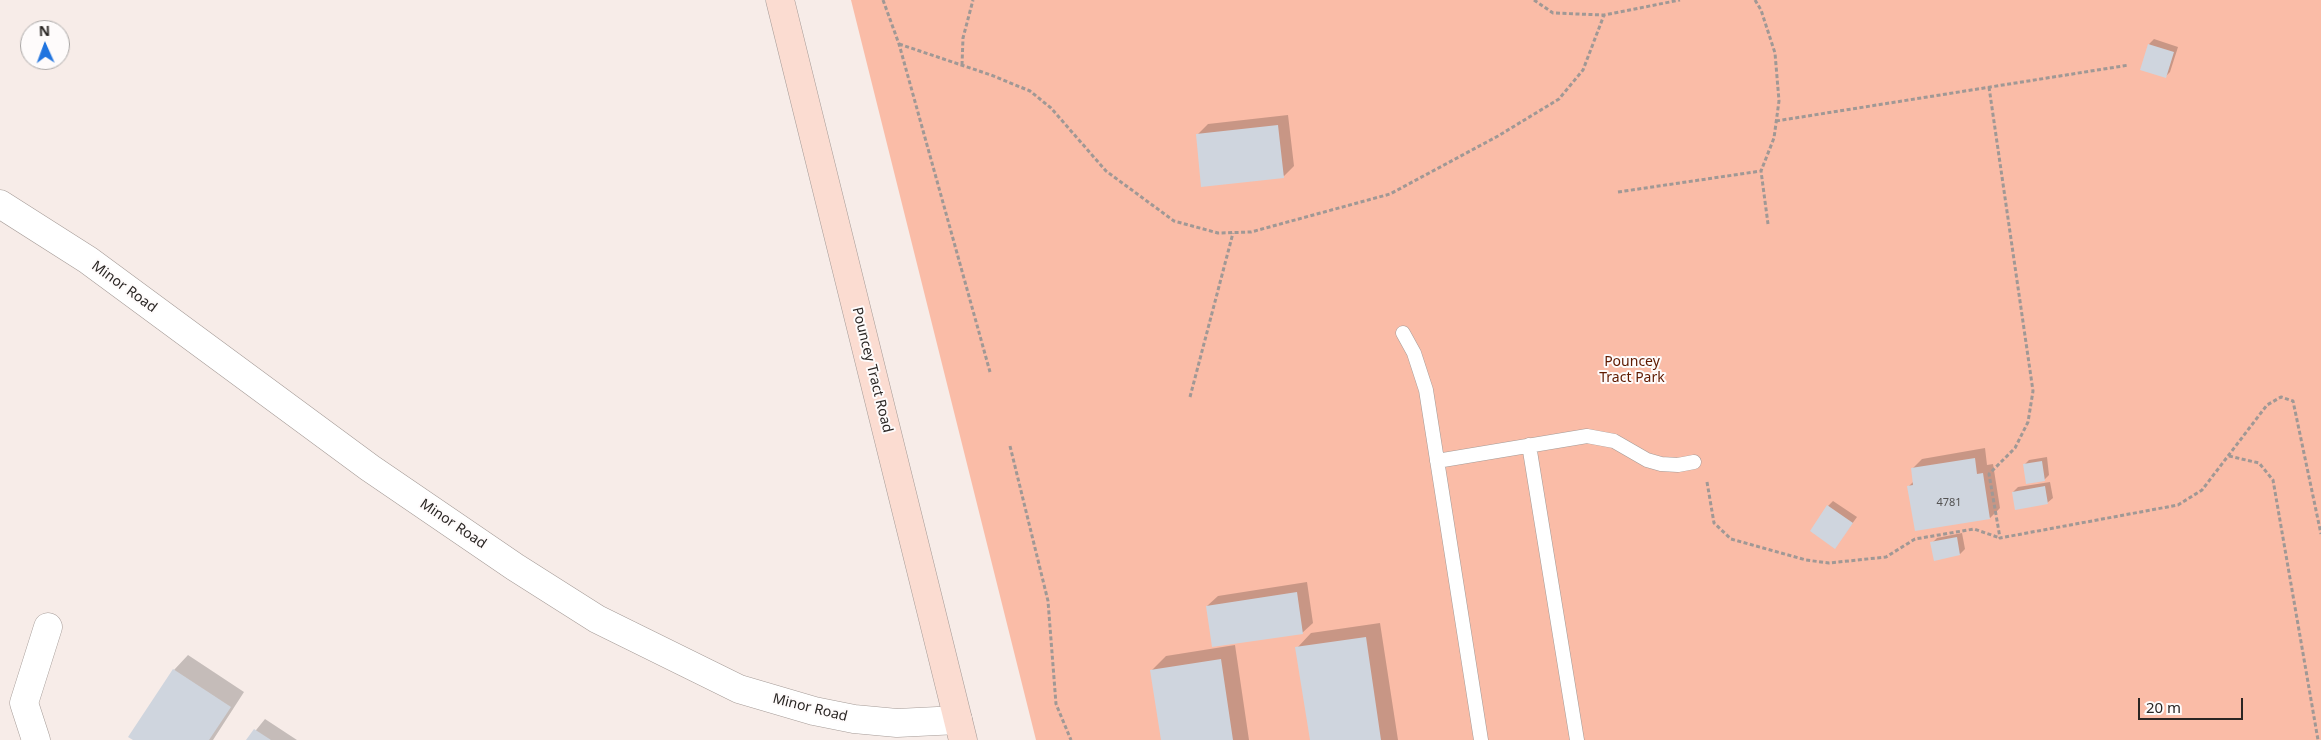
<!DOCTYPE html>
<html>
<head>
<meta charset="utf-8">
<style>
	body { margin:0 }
	#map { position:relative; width:2321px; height:740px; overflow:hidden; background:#f7ece8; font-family:"Noto Sans",sans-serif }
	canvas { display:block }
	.north { position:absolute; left:20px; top:20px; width:50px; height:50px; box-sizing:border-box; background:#fefbfb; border:1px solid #a9a6a5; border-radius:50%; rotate:358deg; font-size:14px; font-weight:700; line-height:20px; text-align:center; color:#2a2624 }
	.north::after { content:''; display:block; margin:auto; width:18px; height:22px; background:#2074df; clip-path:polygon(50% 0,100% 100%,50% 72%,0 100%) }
	.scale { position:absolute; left:2138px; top:698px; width:105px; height:22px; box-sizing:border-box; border:2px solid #2a2624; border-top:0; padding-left:6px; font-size:15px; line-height:18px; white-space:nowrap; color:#2a2624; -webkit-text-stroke:4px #fefbfb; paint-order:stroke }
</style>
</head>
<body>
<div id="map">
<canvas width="2321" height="740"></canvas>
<div class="north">N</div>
<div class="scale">20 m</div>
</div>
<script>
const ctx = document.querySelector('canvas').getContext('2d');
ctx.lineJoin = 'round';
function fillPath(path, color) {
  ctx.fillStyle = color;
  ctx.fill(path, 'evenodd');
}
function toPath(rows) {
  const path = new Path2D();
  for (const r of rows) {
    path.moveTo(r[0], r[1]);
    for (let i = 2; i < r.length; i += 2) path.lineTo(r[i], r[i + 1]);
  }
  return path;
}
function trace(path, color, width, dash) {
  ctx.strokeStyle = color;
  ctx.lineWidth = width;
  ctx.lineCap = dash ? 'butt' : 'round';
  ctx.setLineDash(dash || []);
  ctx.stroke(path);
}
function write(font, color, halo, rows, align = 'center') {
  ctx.font = font + ' "Noto Sans",sans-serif';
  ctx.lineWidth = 4;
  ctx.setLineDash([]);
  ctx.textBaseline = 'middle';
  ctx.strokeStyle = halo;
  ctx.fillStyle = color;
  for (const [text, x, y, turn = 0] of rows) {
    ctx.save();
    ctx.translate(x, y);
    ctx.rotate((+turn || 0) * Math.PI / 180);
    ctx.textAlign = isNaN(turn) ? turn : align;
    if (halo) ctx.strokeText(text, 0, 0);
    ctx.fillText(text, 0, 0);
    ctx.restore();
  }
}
const green = toPath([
	[851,0,2321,0,2321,740,1036,740]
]);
const shadow = toPath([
	[2154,39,2178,47,2170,72,2165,77,2149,44],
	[1288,115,1294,166,1284,176,1197,135,1208,124],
	[1985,448,1987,465,1993,464,2000,508,1990,518,1909,486,1914,481,1912,469,1922,459],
	[2047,457,2049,475,2044,480,2024,465,2029,460],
	[2050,482,2053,498,2047,503,2013,492,2018,487],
	[1833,501,1857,517,1835,547,1828,506],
	[1962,533,1965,549,1960,554,1932,543,1937,538],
	[1307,582,1313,623,1302,633,1207,606,1218,596],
	[1380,623,1398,740,1311,740,1297,648,1311,633],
	[1235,645,1249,740,1162,740,1152,670,1166,656],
	[188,655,244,692,213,740,134,740,174,670],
	[265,719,297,740,248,740]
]);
const building = toPath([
	[2148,44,2174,52,2166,78,2140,70],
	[1278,125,1284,178,1201,187,1196,134],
	[1975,458,1977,474,1983,473,1990,519,1915,531,1907,486,1913,485,1911,468],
	[2042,461,2045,481,2026,484,2023,464],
	[2045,486,2048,504,2015,510,2012,492],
	[1827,505,1853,523,1835,549,1810,531],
	[1957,537,1960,555,1934,561,1930,542],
	[1297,592,1303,634,1212,647,1206,606],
	[1366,637,1381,740,1310,740,1295,647],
	[1221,659,1233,740,1161,740,1150,670],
	[173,669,231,707,209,740,133,740,128,737],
	[254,729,271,740,246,740]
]);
const path = toPath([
	[883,0,899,44,990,372],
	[1534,0,1553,13,1604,15],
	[1755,0,1761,10,1775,53,1779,101,1774,138,1761,171,1768,224],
	[899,44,991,75,1030,91,1051,108,1106,171,1174,221,1218,233,1251,232,1390,194,1498,136,1559,99,1583,70,1604,15,1680,0],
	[962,65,963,38,973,0],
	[1989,87,2033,391,2028,422,2015,448,1989,474,2000,538,2178,505,2202,490,2267,405,2281,397,2293,401,2321,534],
	[1776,121,2129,65],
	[1618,192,1761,171],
	[1190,397,1233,233],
	[1010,446,1048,601,1056,704,1071,740],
	[2229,456,2259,463,2273,480,2318,740],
	[1707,482,1714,523,1731,539,1806,560,1829,563,1886,557,1915,539,1974,529,2000,538]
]);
const lane = toPath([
	[1403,333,1414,353,1426,390,1481,740],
	[1529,445,1577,740],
	[1437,461,1587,436,1614,441,1647,460,1661,464,1678,465,1694,462]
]);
const street = toPath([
	[0,204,88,260,370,468,515,567,597,619,739,689,814,711,854,719,897,723,958,720],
	[36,740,24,703,48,627]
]);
const secondary = toPath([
	[780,0,963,740]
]);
const numberNames = [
	["4781",1949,503]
];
const streetNames = [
	["Minor Road",124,287,36],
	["Pouncey Tract Road",872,370,76],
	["Minor Road",453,524,34],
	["Minor Road",810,708,14]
];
const parkNames = [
	["Pouncey",1632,362],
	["Tract Park",1632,378]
];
fillPath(green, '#fabca7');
fillPath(shadow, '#0003');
fillPath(building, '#cfd5de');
trace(lane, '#a59b97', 15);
trace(street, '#a59b97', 29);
trace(secondary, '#a59b97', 29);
trace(path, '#a09895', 3, [4, 2.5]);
trace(lane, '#fff', 14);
trace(street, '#fff', 28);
trace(secondary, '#fbdcd1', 28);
write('11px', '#535252', null, numberNames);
write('14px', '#2a2624', '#fefbfb', streetNames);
write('14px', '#5f1a00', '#fefbfb', parkNames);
</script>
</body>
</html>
